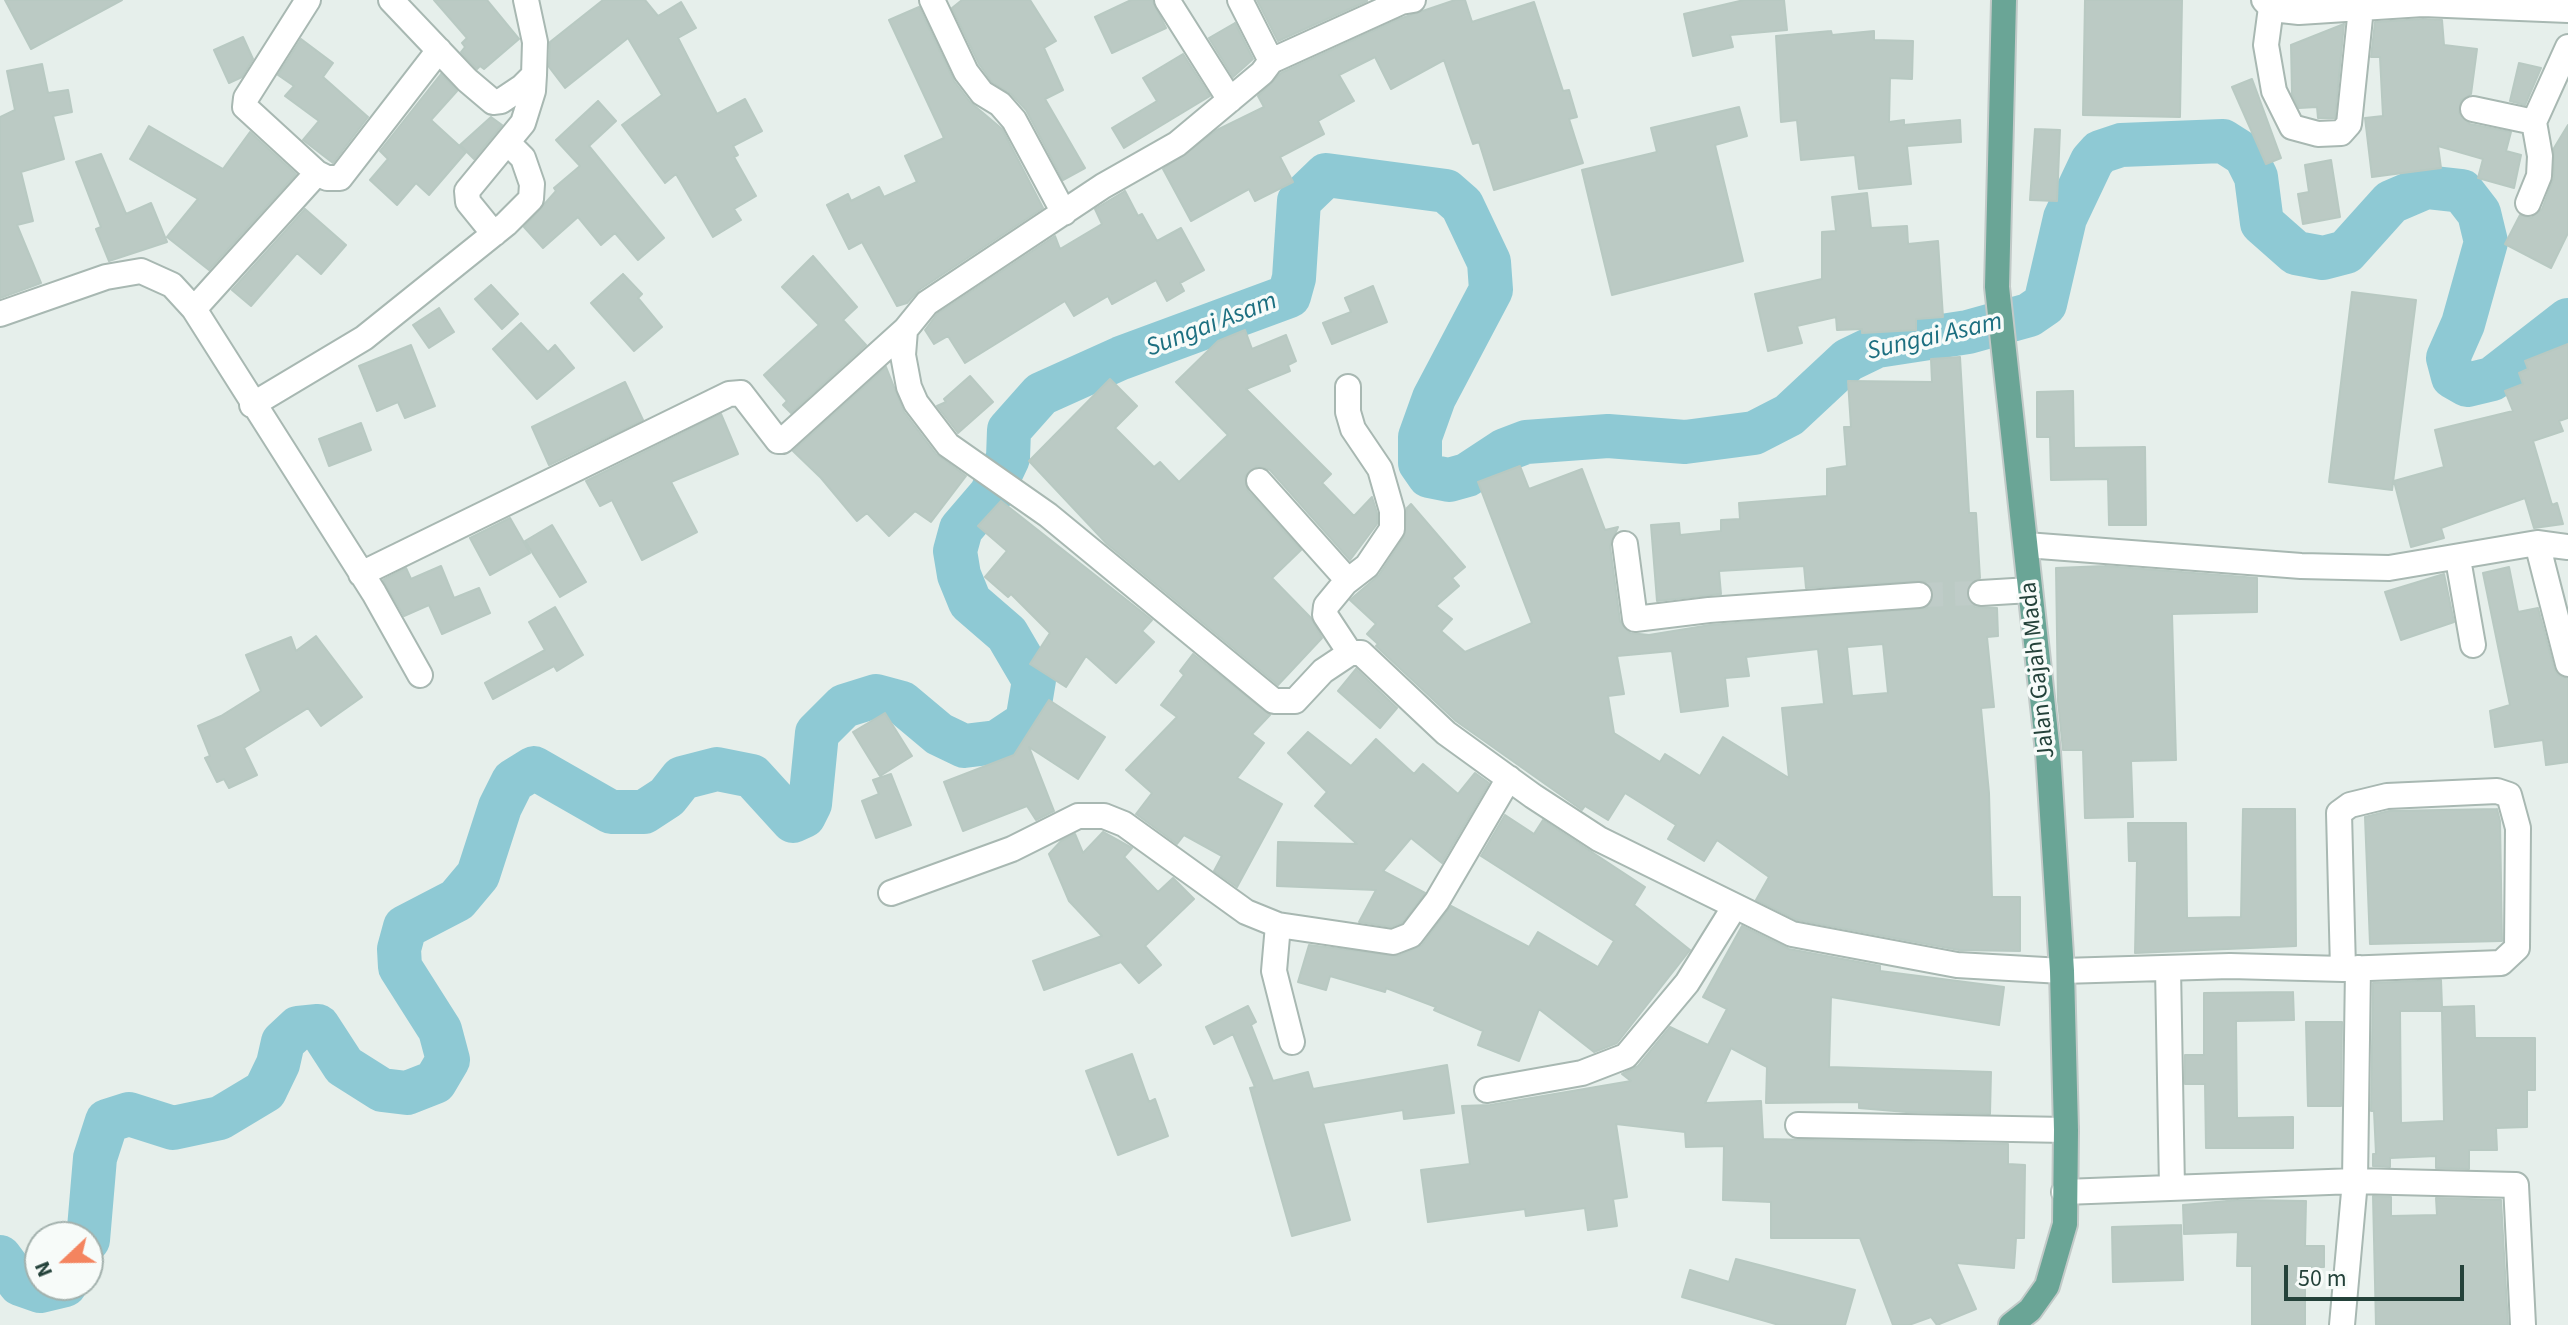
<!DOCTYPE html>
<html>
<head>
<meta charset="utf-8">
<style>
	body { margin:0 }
	#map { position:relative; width:2568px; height:1325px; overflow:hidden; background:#e6efeb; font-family:"Source Sans 3",sans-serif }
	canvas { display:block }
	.north { position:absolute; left:24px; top:1221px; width:80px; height:80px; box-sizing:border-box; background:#f7fbf9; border:2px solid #a3b1ad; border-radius:50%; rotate:248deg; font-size:22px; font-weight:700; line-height:32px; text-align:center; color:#24423a }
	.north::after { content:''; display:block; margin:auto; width:28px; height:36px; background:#f4845f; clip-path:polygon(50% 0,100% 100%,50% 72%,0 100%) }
	.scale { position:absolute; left:2284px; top:1265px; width:180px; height:36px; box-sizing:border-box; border:4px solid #24423a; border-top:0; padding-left:10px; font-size:24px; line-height:28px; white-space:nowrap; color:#24423a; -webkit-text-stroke:6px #f7fbf9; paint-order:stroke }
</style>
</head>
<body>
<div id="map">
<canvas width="2568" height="1325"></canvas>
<div class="north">N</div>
<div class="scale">50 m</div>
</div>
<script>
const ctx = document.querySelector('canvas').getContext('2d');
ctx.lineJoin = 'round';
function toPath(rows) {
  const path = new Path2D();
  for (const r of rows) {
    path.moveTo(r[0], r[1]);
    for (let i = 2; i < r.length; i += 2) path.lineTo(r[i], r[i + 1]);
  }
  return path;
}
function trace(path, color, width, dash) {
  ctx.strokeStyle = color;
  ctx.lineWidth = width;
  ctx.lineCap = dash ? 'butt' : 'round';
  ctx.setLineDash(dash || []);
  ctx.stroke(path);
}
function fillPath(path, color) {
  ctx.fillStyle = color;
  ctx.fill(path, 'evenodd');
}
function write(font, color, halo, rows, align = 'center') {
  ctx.font = font + ' "Source Sans 3",sans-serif';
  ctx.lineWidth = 7;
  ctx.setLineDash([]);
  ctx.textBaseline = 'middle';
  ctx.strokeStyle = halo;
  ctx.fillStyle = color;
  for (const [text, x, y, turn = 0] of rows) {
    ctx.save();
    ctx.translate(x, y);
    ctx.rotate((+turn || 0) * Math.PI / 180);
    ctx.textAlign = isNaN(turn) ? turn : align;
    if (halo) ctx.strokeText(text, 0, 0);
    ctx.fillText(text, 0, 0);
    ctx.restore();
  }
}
const river = toPath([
	[88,1240,95,1158,107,1121,129,1114,173,1128,220,1118,265,1091,278,1064,283,1042,298,1028,318,1026,344,1066,382,1090,407,1093,435,1082,448,1060,440,1030,400,967,399,949,405,927,457,900,478,875,500,807,513,781,534,768,611,812,644,812,667,797,682,778,717,769,752,776,793,821,804,816,810,804,817,733,844,706,876,696,902,703,939,734,964,746,997,742,1027,722,1034,680,1007,634,970,602,959,575,955,551,961,529,991,494,1008,458,1009,430,1041,394,1121,358,1289,296,1294,278,1299,201,1326,175,1446,191,1462,205,1489,262,1491,290,1434,398,1420,437,1420,463,1429,476,1449,480,1467,475,1505,450,1526,442,1608,436,1685,442,1754,433,1789,415,1848,360,1877,346,1968,332,2029,315,2045,304,2065,218,2092,161,2100,152,2121,145,2223,141,2245,155,2256,177,2262,223,2296,253,2323,258,2346,252,2391,202,2426,187,2462,191,2479,213,2486,242,2463,324,2448,358,2453,377,2467,385,2492,379,2568,320],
	[0,1257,20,1284,40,1291,65,1285]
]);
const building = toPath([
	[5,0,122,0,31,49,5,0],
	[434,0,487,0,519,39,484,69,480,66,477,69,461,52,465,47,462,43,467,38,434,0],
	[603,0,645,0,658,16,681,2,696,28,678,38,717,114,745,99,762,131,733,146,738,155,734,157,756,196,734,209,741,220,713,237,676,174,665,183,622,125,662,95,628,38,565,88,549,67,550,42,603,0],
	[962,0,1030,0,1056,41,1044,48,1063,90,1045,99,1085,168,1063,180,1026,110,1011,94,992,82,979,64,952,8,962,0],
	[1131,0,1152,0,1166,28,1112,53,1095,17,1131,0],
	[1257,0,1367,0,1367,1,1278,41,1257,0],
	[1455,0,1465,0,1472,22,1534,2,1563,91,1569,90,1577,117,1569,119,1583,163,1494,190,1479,142,1473,144,1444,60,1391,89,1375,57,1339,75,1354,101,1318,121,1324,134,1280,157,1293,182,1255,201,1249,189,1191,221,1163,169,1217,130,1264,107,1258,96,1281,73,1399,19,1455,0],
	[1744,0,1784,0,1787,30,1730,35,1733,47,1693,56,1684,14,1744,0],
	[2085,0,2182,0,2180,117,2083,115,2085,0],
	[919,7,954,81,970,102,1002,129,1043,208,919,290,907,303,897,306,862,242,849,249,827,205,848,194,851,201,879,187,884,197,917,182,905,156,944,138,889,20,919,7],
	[2423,19,2442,20,2444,45,2477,49,2471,94,2461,100,2459,113,2470,124,2511,132,2506,151,2521,155,2514,188,2478,178,2483,159,2438,146,2441,168,2372,177,2365,118,2383,116,2380,57,2371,57,2375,22,2423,19],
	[1235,23,1253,59,1233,77,1209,38,1235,23],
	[2344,24,2335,118,2318,118,2317,107,2299,108,2292,94,2291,45,2344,24],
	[1831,31,1832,35,1874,31,1874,40,1913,41,1912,79,1890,78,1889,122,1904,120,1904,125,1960,120,1961,142,1907,146,1911,184,1859,189,1855,155,1801,160,1797,120,1781,122,1776,36,1831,31],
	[243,37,253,59,242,77,229,83,214,50,243,37],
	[301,39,333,63,323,77,368,117,333,163,303,140,319,121,285,96,294,86,278,75,301,39],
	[1183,54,1210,96,1124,148,1112,128,1157,101,1143,78,1183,54],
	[2519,63,2541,68,2525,105,2510,101,2519,63],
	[42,64,48,93,68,90,72,112,53,116,64,159,21,172,33,221,17,225,41,283,0,298,0,117,15,110,7,71,42,64],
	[441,74,457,91,431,120,466,152,429,195,416,183,397,205,370,180,388,159,380,151,441,74],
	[2252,79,2281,158,2266,164,2232,87,2252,79],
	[598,101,616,121,589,146,664,238,638,260,615,233,601,245,578,217,543,248,524,227,556,191,554,188,580,166,556,140,598,101],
	[1739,107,1747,136,1715,145,1743,261,1612,295,1582,170,1657,152,1651,128,1739,107],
	[491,117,502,125,474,159,460,145,491,117],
	[2568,125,2568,233,2551,268,2505,244,2520,215,2531,218,2542,209,2554,177,2554,148,2568,125],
	[149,126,223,169,250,132,296,174,209,270,167,237,198,199,130,159,149,126],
	[2035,129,2060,130,2057,201,2030,200,2035,129],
	[101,154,126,214,151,203,167,242,109,261,96,229,101,227,76,162,101,154],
	[2331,160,2340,217,2303,224,2298,194,2309,192,2305,165,2331,160],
	[1125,191,1138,216,1142,214,1157,241,1181,228,1204,270,1180,283,1184,291,1167,301,1156,280,1112,304,1108,296,1074,316,1065,301,965,363,948,336,934,344,925,330,937,314,1055,236,1060,249,1102,224,1095,209,1125,191],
	[1867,193,1871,228,1907,226,1908,244,1938,241,1943,317,1916,319,1916,330,1862,333,1862,329,1837,330,1836,317,1797,326,1802,343,1768,351,1755,294,1822,279,1822,232,1836,231,1832,197,1867,193],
	[305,209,346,245,321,274,297,253,251,306,232,290,305,209],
	[813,256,857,307,843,320,866,345,791,413,783,405,787,401,764,375,819,325,782,287,813,256],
	[623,274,642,294,638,298,662,327,634,351,591,303,623,274],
	[491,285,518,314,502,329,475,299,491,285],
	[1373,286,1387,322,1332,344,1323,323,1351,312,1345,298,1373,286],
	[2352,292,2416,300,2392,490,2329,482,2352,292],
	[439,308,454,332,429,348,413,325,439,308],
	[521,323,548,352,555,345,574,368,537,399,493,349,521,323],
	[1245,330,1252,349,1286,335,1296,361,1288,365,1290,371,1246,389,1331,474,1322,483,1354,516,1372,497,1377,513,1377,524,1350,560,1270,470,1257,466,1245,476,1248,491,1301,550,1272,578,1311,618,1322,638,1278,685,1107,544,1029,461,1110,379,1137,406,1115,428,1154,467,1160,462,1179,482,1228,435,1176,382,1218,341,1245,330],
	[2568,344,2568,418,2559,421,2563,431,2533,441,2552,505,2557,503,2563,524,2534,528,2525,498,2441,528,2444,538,2411,547,2394,481,2444,467,2435,430,2513,411,2505,391,2523,384,2519,373,2528,369,2525,361,2568,344],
	[411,345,435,406,405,418,398,402,377,411,359,366,411,345],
	[1960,357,1969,513,1976,513,1980,578,1968,586,1966,595,1975,607,1997,608,1998,636,1987,637,1994,707,1981,708,1989,793,1992,897,2020,897,2020,951,1959,950,1797,920,1756,900,1769,877,1717,840,1704,861,1668,839,1676,825,1625,793,1608,820,1585,806,1582,810,1456,721,1376,646,1378,644,1367,634,1376,624,1350,600,1379,575,1404,537,1407,508,1411,504,1465,567,1452,578,1459,586,1436,606,1452,619,1441,631,1465,652,1532,623,1478,482,1520,466,1529,489,1582,469,1605,530,1618,527,1610,546,1620,621,1630,633,1649,635,1710,625,1927,608,1934,595,1925,581,1806,588,1804,566,1719,571,1721,594,1657,601,1651,525,1679,523,1680,535,1721,531,1721,520,1740,519,1739,503,1827,496,1827,469,1847,466,1844,427,1851,427,1848,381,1932,382,1931,359,1960,357],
	[1883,644,1888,693,1852,696,1847,647,1883,644],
	[1818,649,1824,704,1782,708,1789,778,1723,737,1700,776,1665,754,1660,762,1614,733,1608,696,1624,694,1617,656,1672,651,1681,712,1728,706,1725,678,1749,676,1746,657,1818,649],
	[886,367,904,412,936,454,966,476,931,522,915,511,889,536,867,513,857,521,821,478,793,451,886,367],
	[970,376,993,402,958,433,937,406,946,402,944,399,970,376],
	[625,382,643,420,549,465,532,427,625,382],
	[2073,391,2074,448,2145,447,2146,525,2109,525,2108,479,2051,480,2050,437,2037,437,2037,392,2073,391],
	[721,414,738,454,671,482,697,532,642,560,612,500,600,506,586,481,721,414],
	[361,423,371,450,329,466,319,439,361,423],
	[1001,501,1152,620,1142,631,1154,642,1116,683,1086,656,1066,687,1030,664,1050,633,1011,594,1008,597,985,577,1007,551,978,526,1001,501],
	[510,518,530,553,490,575,470,538,510,518],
	[552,525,586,582,560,597,525,541,552,525],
	[441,566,454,598,479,588,490,613,442,634,429,605,404,616,383,580,406,568,411,579,441,566],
	[2105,566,2257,578,2257,612,2172,614,2176,760,2131,761,2133,817,2085,818,2083,750,2063,750,2058,701,2056,568,2105,566],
	[2509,567,2518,612,2538,608,2554,668,2558,675,2568,679,2568,762,2546,765,2543,740,2495,747,2490,711,2510,705,2483,573,2509,567],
	[2444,574,2454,622,2401,640,2385,592,2444,574],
	[555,607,583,655,557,671,554,666,493,699,485,683,545,650,529,622,555,607],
	[316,636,362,697,321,726,308,708,244,748,257,775,229,788,224,779,217,782,205,758,210,756,198,726,221,716,261,691,246,655,291,637,296,651,316,636],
	[1193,654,1270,715,1252,734,1264,743,1237,778,1282,804,1237,887,1214,871,1222,856,1184,835,1177,844,1136,814,1152,793,1126,770,1177,717,1161,705,1184,675,1180,671,1193,654],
	[1356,669,1397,708,1380,728,1338,691,1356,669],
	[1049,700,1105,737,1078,779,1029,747,1054,811,1036,820,1027,806,963,831,944,782,1014,755,1049,700],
	[885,713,912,756,880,776,853,732,885,713],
	[1308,732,1351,766,1376,739,1414,774,1423,764,1458,794,1475,773,1489,783,1442,863,1411,838,1383,871,1425,893,1402,923,1391,927,1359,922,1376,890,1277,886,1278,842,1357,844,1315,806,1327,792,1288,753,1308,732],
	[891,774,911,825,876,838,862,801,879,794,873,780,891,774],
	[2243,809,2295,809,2296,946,2135,953,2137,861,2129,861,2128,823,2186,823,2187,918,2241,917,2243,809],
	[2497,809,2500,821,2502,941,2370,944,2365,817,2389,811,2497,809],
	[1505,815,1534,834,1543,820,1645,887,1634,905,1690,950,1617,1043,1594,1052,1539,1009,1519,1061,1478,1045,1483,1031,1434,1010,1436,1007,1386,988,1385,992,1330,976,1326,990,1298,982,1309,945,1398,956,1422,945,1451,906,1529,947,1538,932,1598,967,1614,941,1481,856,1505,815],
	[1103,832,1132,848,1124,857,1158,892,1173,878,1194,899,1145,946,1161,965,1139,983,1121,962,1044,990,1033,961,1102,936,1069,901,1049,854,1061,841,1075,834,1083,853,1103,832],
	[1742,926,1789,949,1880,966,1880,971,2004,987,1999,1025,1831,997,1829,1067,1991,1072,1990,1114,1906,1112,1859,1108,1859,1102,1766,1103,1767,1067,1731,1048,1705,1103,1761,1101,1763,1139,2008,1144,2008,1164,2025,1165,2024,1238,2016,1238,2014,1268,1956,1263,1976,1309,1937,1325,1931,1317,1909,1325,1893,1325,1860,1238,1771,1238,1771,1202,1723,1200,1724,1146,1686,1147,1685,1132,1616,1124,1627,1197,1613,1199,1617,1226,1588,1230,1585,1208,1526,1216,1525,1209,1428,1222,1421,1170,1470,1164,1462,1106,1490,1105,1631,1081,1622,1074,1638,1066,1670,1027,1708,1045,1727,1009,1703,997,1742,926],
	[2441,980,2442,1007,2474,1006,2475,1038,2535,1038,2535,1090,2527,1090,2527,1127,2496,1128,2497,1150,2469,1150,2469,1169,2436,1168,2436,1156,2390,1158,2390,1167,2373,1166,2373,1154,2376,1154,2374,1111,2371,1111,2373,983,2441,980],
	[2400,1011,2442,1011,2444,1121,2401,1123,2400,1011],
	[2293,992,2294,1020,2236,1021,2237,1118,2293,1117,2293,1148,2206,1148,2205,1084,2185,1084,2185,1055,2204,1055,2204,993,2293,992],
	[1248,1006,1256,1022,1251,1025,1273,1081,1308,1072,1313,1089,1447,1065,1454,1113,1404,1119,1403,1110,1323,1123,1350,1220,1292,1236,1250,1088,1255,1087,1233,1034,1214,1044,1206,1027,1248,1006],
	[2306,1022,2342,1022,2341,1106,2308,1106,2306,1022],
	[1132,1054,1149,1102,1155,1099,1168,1136,1118,1155,1086,1071,1132,1054],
	[2373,1196,2391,1197,2391,1216,2437,1215,2436,1198,2501,1200,2508,1325,2376,1325,2373,1196],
	[2238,1200,2306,1201,2305,1246,2324,1246,2324,1267,2305,1267,2305,1325,2252,1325,2252,1266,2237,1266,2238,1232,2184,1234,2183,1205,2238,1200],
	[2181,1225,2183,1280,2113,1282,2112,1227,2181,1225],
	[1736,1259,1855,1290,1845,1325,1779,1325,1682,1297,1690,1270,1729,1282,1736,1259]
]);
const minorTunnel = toPath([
	[1919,595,1981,593]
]);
const minor = toPath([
	[308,0,246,98,245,107,317,173],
	[391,0,467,80,493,102,501,101,522,87,534,75,535,42,526,0],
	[932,0,966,72,982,93,1000,104,1014,120,1064,213],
	[1167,0,1230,100],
	[1240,0,1271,61],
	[2264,0,2272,9,2299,12,2423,4,2568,10],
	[2272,0,2266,45,2274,91,2292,127,2318,134,2341,133,2349,124,2361,8],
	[2473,109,2534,122],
	[2528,203,2539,176,2540,156,2534,122,2568,47],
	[494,234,468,202,467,191,523,123,533,91,534,75],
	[194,309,317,173,327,178,340,178,439,50],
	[0,314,106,277,141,271,172,285,194,309,374,593,420,675],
	[905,330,903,355,909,387,916,403,948,445,1048,515,1274,701,1295,701,1323,671,1350,653,1361,653,1446,733,1533,796,1599,839,1792,934,1957,965,2062,971,2230,966,2343,969,2501,963,2517,948,2518,828,2509,795,2497,791,2387,796,2350,805,2339,813,2343,969],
	[252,405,364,338,506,224,531,199,532,184,523,158,509,144],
	[1259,481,1343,575,1345,583,1326,606,1325,615,1350,653],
	[2537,543,2568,664],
	[1625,544,1635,619,1709,610,1919,595],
	[2026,545,2301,566,2389,568,2537,543,2568,547],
	[2458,559,2473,645],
	[361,574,729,394,741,393,778,441,782,441,905,330,927,303,1103,186,1177,144,1262,73,1271,61,1401,2,1413,0],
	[1345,583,1367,566,1392,529,1392,511,1380,469,1353,429,1348,412,1348,387],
	[1981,593,2030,590],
	[891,893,1012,849,1078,816,1104,816,1124,824,1246,912,1278,925,1393,942,1411,935,1437,901,1509,778],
	[1278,925,1274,971,1292,1042],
	[2168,968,2172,1188],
	[1487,1090,1582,1073,1626,1056,1687,983,1735,906],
	[1798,1125,2066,1130],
	[2064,1192,2355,1181,2358,968],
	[2342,1325,2355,1181,2516,1185,2523,1325]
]);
const major = toPath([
	[2004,0,1997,287,2048,752,2062,971,2066,1130,2065,1224,2047,1286,2030,1310,2011,1325]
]);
const streetNames = [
	["Jalan Gajah Mada",2039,670,-96]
];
const waterNames = [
	["Sungai Asam",1212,326,-21],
	["Sungai Asam",1935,338,-13]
];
trace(river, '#8ec9d4', 44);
fillPath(building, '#bbcac4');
trace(building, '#b8c9c2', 2);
trace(minorTunnel, '#bfccc8', 24, [24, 12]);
trace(minor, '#a8b8b2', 28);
trace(major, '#c2cac8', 28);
trace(minor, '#fff', 24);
trace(major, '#6aa596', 24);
write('24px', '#24423a', '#f7fbf9', streetNames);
write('italic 26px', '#1c6f80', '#f7fbf9', waterNames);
</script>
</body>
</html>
